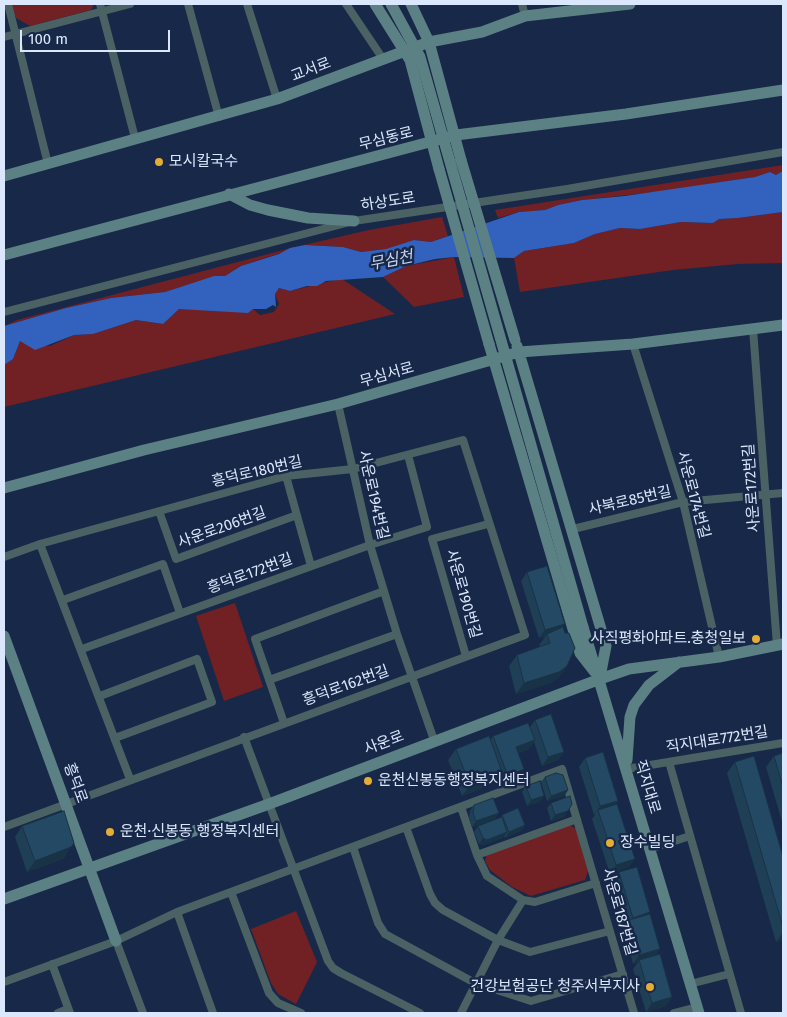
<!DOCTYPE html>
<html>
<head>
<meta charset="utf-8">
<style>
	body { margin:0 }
	#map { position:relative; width:787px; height:1017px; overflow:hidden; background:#182848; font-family:"Fira Sans",sans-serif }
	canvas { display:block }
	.frame { position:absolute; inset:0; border:5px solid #dbe7fc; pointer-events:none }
	.scale { position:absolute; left:20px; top:30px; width:150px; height:22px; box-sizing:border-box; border:2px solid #dbe7fc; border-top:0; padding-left:6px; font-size:15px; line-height:18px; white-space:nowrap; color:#dbe7fc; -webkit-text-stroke:4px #182848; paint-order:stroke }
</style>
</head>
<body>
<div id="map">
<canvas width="787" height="1017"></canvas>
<div class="frame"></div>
<div class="scale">100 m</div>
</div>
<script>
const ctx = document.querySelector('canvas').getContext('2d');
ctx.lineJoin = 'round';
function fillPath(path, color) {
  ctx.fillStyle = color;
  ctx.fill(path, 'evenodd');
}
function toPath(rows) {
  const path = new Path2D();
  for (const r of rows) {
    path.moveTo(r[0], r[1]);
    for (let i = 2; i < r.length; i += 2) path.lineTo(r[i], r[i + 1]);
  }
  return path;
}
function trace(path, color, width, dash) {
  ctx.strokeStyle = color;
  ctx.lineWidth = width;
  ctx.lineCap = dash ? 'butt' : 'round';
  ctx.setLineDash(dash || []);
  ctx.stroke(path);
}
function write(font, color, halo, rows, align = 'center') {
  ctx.font = font + ' "Fira Sans","Noto Sans KR",sans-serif';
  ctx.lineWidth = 5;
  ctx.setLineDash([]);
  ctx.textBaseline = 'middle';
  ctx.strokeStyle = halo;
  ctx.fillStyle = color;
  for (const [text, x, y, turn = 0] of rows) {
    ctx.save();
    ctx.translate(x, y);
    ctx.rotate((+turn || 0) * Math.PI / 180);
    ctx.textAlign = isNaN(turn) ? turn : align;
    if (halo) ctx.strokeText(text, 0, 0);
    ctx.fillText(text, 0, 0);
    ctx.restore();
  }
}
const green = toPath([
	[11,4,94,4,91,10,30,26,16,18],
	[783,165,783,171,776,175,770,172,755,177,665,191,582,200,558,205,545,210,519,212,498,218,495,210],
	[783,212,783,263,738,264,673,270,520,292,514,258,524,251,574,243,595,234,620,228,640,229,681,222,713,223,719,219,738,218],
	[442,217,448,236,431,242,414,240,387,249,361,252,343,247,305,245,241,266,225,276,214,276,165,292,111,298,66,308,4,326,17,320,291,248,369,230],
	[454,257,464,297,414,307,383,277,406,266],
	[339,279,342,279,395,314,4,407,4,365,13,359,20,341,50,346,74,335,93,334,136,320,162,324,179,309,253,309,260,315,274,312,279,304,275,294,279,288,290,291],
	[235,603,263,687,224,701,196,616],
	[568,824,576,829,588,871,585,880,531,896,512,887,490,870,485,861,487,853],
	[296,911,317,962,296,1004,278,994,271,983,251,929]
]);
const water = toPath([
	[783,171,783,212,738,218,719,219,713,223,681,222,640,229,620,228,595,234,574,243,524,251,514,258,454,257,435,259,406,266,383,277,326,281,317,286,307,286,290,291,279,288,275,294,276,307,273,305,266,309,253,309,248,313,179,309,163,324,136,320,93,334,74,335,35,350,20,341,13,359,4,365,4,326,66,308,111,298,165,292,214,276,225,276,241,266,279,254,290,248,305,245,343,247,361,252,386,249,414,240,431,242,519,212,545,210,558,205,582,200,625,196,755,177,770,172,776,175]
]);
const street = toPath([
	[8,4,48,164],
	[100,4,135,138],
	[188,4,219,117],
	[247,4,277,99],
	[346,4,383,59],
	[522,4,525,16],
	[4,37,130,4],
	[4,312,354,221,567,189,783,152],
	[753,329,777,646],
	[633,344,683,502,719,657],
	[338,404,370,545,397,634,434,740],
	[286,476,311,566],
	[159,511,176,559,297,515],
	[573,529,683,502,783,493],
	[40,544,130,779],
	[4,557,40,544,286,476,353,469,463,440,525,635,4,827],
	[63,600,163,564,180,613],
	[82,649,370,545,427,527,408,455],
	[466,656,432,539,488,524],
	[269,680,397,634],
	[100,696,197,659,212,702,115,738],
	[284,723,255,639,384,591],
	[244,737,328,961,333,968,341,973,420,1013],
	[669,762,741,1013],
	[626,769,783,743],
	[461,807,477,855,487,876,523,900,535,902,596,883],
	[406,827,430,894,435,903,443,910,498,940,530,952,610,931],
	[353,847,378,923,385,934,475,983,531,1001,623,974],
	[650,849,690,836],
	[477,855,577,819],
	[231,892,269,993,278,1003,301,1013],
	[177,912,213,1013],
	[116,941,143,1013],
	[52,964,70,1013],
	[4,982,116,941,177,912,562,769,634,1013],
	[690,984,729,974],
	[58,1013,68,1009],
	[461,1013,498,940,523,900],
	[674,1013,697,1007]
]);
const secondary = toPath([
	[375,4,410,60,439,169],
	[411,4,429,42,461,160],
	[4,176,277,99,429,42,482,32,525,16,630,4],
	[229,194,250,205,268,210,308,218,354,221],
	[4,255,456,135,626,114,783,90],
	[489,344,580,653,594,671],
	[517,346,606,646,600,677],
	[4,488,144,450,338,404,519,352,633,344,783,325],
	[583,627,699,1013],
	[4,636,116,941],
	[627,760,630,717,634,705,649,685,679,662],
	[4,899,269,804,600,679,629,669,719,657,783,644]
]);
const secondaryBridge = toPath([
	[391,4,420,57,583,627],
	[461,160,515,340],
	[439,169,489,344]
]);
const wall = toPath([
	[527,572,565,624,562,627,567,666,559,677,551,683,516,694,509,666,517,655,540,647,539,645,545,637,539,638,521,581],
	[535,720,564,752,558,760,542,766,534,742,529,749,518,753,524,769,518,778,502,784,499,777,494,784,462,796,448,760,456,749,490,740,493,736,530,727],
	[783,753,783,825,766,767,774,756],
	[585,758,618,801,616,804,629,867,610,874,592,819,595,815,594,815,579,767],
	[735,762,783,857,783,939,776,942,727,773],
	[545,777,568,790,564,796,547,801,541,782],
	[526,786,540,802,527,806,522,792],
	[551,803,564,817,551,821,547,808],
	[474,805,499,813,495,819,472,827,469,819,470,811],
	[502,815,525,825,521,831,505,838,504,836,503,838,483,845,479,844,474,832,478,826,500,818],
	[22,826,67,854,63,859,27,872,15,837],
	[619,872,650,912,649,914,660,949,655,956,672,997,666,1006,646,1012,633,969,638,962,633,964,623,928,626,924,613,881]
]);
const shadedWall = toPath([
	[565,624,559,632,547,634,545,637,539,638,545,630],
	[567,666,559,677,551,683,516,694,524,683],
	[535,740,529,749,510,756,516,747],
	[564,752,558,760,542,766,548,757],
	[524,769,518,778,502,784,508,776],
	[502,772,494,784,462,796,470,785],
	[568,790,564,796,547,801,551,796],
	[544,796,540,802,527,806,531,800],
	[618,801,612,809,598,810,594,815,600,806],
	[568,811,564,817,551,821,555,815],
	[499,813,495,819,472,827,476,821],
	[525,825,521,831,505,838,509,832],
	[507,832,503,838,483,845,479,844,483,838],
	[74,843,63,859,27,872,35,861],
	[635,859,629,867,610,874,616,865],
	[650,912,644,921,630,922,633,918],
	[783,932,783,939,776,942],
	[660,949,654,957,639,960,638,962,633,964,639,955],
	[672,997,666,1006,646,1012,652,1003]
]);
const building = toPath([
	[547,566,565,624,545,630,527,572,547,566],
	[563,627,565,633,569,633,575,648,567,666,559,672,524,683,517,655,550,643,547,634,563,627],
	[551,714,564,752,548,757,535,720,551,714],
	[528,723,535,740,516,747,524,769,508,776,493,736,528,723],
	[489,736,502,772,470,785,456,749,489,736],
	[603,752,618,801,600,806,585,758,603,752],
	[783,753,783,787,774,756,783,753],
	[754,756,783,857,783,927,735,762,754,756],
	[556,773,563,775,568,790,551,796,545,777,556,773],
	[540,781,544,796,531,800,526,786,540,781],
	[570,796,572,804,568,811,555,815,551,803,570,796],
	[493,798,499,813,476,821,473,813,474,805,493,798],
	[617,804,635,859,616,865,598,810,617,804],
	[518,808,525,825,509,832,502,815,518,808],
	[64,811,74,843,71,847,35,861,22,826,64,811],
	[502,817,507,832,487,840,483,838,478,826,502,817],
	[637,867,650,912,633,918,619,872,637,867],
	[650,914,660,949,639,955,629,920,650,914],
	[660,954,672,997,652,1003,639,960,660,954]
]);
const markers = [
	[159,162,5,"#e5ad35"],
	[756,639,5,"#e5ad35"],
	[368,781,5,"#e5ad35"],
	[110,832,5,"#e5ad35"],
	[610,843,5,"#e5ad35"],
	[650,987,5,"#e5ad35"]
];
const streetNames = [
	["교서로",311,70,-21],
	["무심동로",386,139,-14],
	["하상도로",388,202,-9],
	["무심서로",387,375,-16],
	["흥덕로180번길",257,472,-13],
	["사운로172번길",752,488,-94],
	["사운로194번길",373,495,77],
	["사운로174번길",693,495,75],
	["사북로85번길",630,501,-13],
	["사운로206번길",222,528,-20],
	["흥덕로172번길",250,574,-20],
	["사운로190번길",463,594,74],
	["흥덕로162번길",346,686,-20],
	["직지대로772번길",717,740,-9],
	["사운로",384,743,-21],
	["흥덕로",75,783,70],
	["직지대로",647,787,73],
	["사운로187번길",619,912,74]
];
const poiNames = [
	["모시칼국수",169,162],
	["사직평화아파트.충청일보",746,639,"right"],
	["운천신봉동행정복지센터",378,781],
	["운천·신봉동 행정복지센터",120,832],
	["장수빌딩",620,843],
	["건강보험공단 청주서부지사",640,987,"right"]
];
const waterNames = [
	["무심천",391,261,-11]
];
fillPath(green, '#712024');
fillPath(water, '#3262be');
trace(street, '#4a6263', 8);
trace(secondary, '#5b8184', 11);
trace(secondaryBridge, '#5b8184', 11);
fillPath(wall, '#1f3f56');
fillPath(shadedWall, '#193346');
fillPath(building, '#244964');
trace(building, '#193346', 1);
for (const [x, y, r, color] of markers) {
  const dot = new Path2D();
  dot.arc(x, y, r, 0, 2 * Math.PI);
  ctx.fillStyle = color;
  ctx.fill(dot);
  trace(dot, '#182848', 2);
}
write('15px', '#dbe7fc', '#182848', streetNames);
write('15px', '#dbe7fc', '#182848', poiNames, 'left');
write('italic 16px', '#c8d5ee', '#182848', waterNames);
</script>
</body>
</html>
